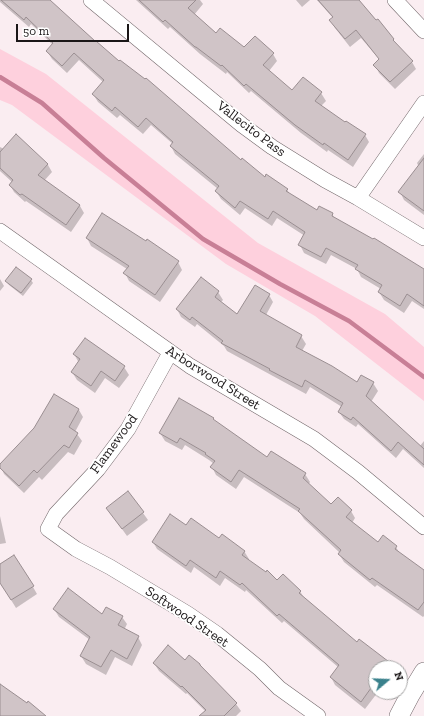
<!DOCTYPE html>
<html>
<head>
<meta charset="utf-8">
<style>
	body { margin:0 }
	#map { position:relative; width:424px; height:716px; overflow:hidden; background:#faedf1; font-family:"Zilla Slab",serif }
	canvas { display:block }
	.north { position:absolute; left:368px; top:660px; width:40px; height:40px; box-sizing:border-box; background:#fff; border:1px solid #a3a2a2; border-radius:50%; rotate:71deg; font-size:11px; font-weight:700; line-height:16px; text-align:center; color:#1a1617 }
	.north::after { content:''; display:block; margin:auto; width:14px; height:18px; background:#3a818c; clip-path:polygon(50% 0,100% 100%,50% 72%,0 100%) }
	.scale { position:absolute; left:16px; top:24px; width:113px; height:18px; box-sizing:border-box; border:2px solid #1a1617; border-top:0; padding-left:5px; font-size:12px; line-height:14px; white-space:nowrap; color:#1a1617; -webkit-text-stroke:3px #fff; paint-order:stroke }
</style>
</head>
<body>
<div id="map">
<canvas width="424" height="716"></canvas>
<div class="north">N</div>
<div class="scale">50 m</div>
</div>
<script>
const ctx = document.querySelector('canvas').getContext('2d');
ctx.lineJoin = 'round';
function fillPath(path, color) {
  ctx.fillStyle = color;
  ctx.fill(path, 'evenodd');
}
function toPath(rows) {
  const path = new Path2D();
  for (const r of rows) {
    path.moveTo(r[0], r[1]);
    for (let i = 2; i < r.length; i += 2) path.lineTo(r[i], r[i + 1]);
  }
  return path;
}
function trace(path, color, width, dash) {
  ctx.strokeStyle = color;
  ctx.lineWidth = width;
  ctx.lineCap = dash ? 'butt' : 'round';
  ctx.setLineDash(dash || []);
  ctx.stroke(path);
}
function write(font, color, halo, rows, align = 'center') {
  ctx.font = font + ' "Zilla Slab",serif';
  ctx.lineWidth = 3.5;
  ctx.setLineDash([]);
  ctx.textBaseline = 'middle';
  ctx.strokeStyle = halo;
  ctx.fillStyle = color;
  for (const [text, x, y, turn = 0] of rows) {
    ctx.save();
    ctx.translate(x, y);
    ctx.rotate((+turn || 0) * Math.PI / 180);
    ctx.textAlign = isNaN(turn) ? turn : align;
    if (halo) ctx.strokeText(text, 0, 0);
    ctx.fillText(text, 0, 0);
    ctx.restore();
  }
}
const green = toPath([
	[0,49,46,74,258,243,385,314,424,347,424,401,315,316,226,264,12,105,0,100]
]);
const shadow = toPath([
	[0,0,46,0,119,62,241,161,265,179,287,189,290,195,317,211,332,214,335,219,424,270,424,309,412,301,404,313,384,300,379,292,381,289,361,277,357,269,331,255,326,264,304,253,300,245,305,236,277,218,272,226,245,208,240,215,221,199,216,191,218,189,175,154,171,146,173,144,151,125,143,134,120,115,117,118,98,102,93,94,103,82,79,60,67,73,52,59,47,51,53,45,31,24,29,27,0,2],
	[136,0,200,0,203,4,194,15,216,35,244,48,273,54,277,61,269,71,292,91,303,78,321,93,326,101,321,106,345,124,365,135,369,142,353,167,328,150,327,152,301,133,251,91,249,93,227,72,226,74,200,54,170,27,168,29],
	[296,0,310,0,302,7],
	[317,0,357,0,376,22,378,20,397,45,412,62,416,69,395,89,379,73,375,65,380,60,361,38,350,47,335,28,330,20,333,18],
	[16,136,48,165,52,172,44,181,80,206,84,213,71,232,26,201,25,202,14,192,10,185,12,182,0,171,0,147,4,149],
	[424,154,424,215,404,200,400,192,419,167,417,163],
	[87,238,178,262,182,270,160,302,129,281,125,273,127,269,91,246],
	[201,278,218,292,223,300,221,302,237,315,269,295,273,302,266,315,301,336,306,344,302,351,357,383,373,383,378,391,371,402,420,446,424,441,424,468,403,449,396,458,358,424,356,427,344,419,339,412,342,407,310,387,306,394,227,351,224,346,197,324,195,327,181,317,177,309],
	[0,279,4,286,0,291],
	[31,280,33,283,23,296,9,285,6,281],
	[74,354,124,367,129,375,119,388,105,378,95,393,77,380,72,372,79,363],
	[54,395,79,410,83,417,75,432,77,434,82,441,74,455,68,452,42,480,39,477,24,493,4,474,0,465,35,428],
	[214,421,267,459,305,474,310,482,308,485,331,506,351,511,355,518,352,523,378,543,396,547,400,554,424,571,424,616,423,617,377,585,375,587,344,562,339,554,340,553,304,519,300,513,244,477,236,489,216,475,212,467,214,464,209,460,185,445,182,450,165,441,160,433],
	[128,492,148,520,127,536,107,508],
	[0,516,6,543,0,544],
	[186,527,219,539,244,551,249,559,248,560,277,581,300,591,304,598,357,643,392,668,376,668,376,692,378,692,365,709,335,685,331,677,338,667,284,621,282,623,246,590,245,592,225,578,220,586,194,567,191,573,157,549,153,542],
	[0,565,33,587,37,594,16,608,0,582],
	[54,609,103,616,122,617,127,624,124,630,138,637,142,645,132,666,115,657,106,675,86,664,81,656,90,640,59,617],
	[154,663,236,704,241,711,236,716,201,716,205,711,187,693,186,694,159,671]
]);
const stream = toPath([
	[0,77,42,103,104,158,203,239,280,284,349,321,424,377]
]);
const building = toPath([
	[1,0,50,0,95,41,96,41,119,61,120,60,145,79,146,78,241,160,242,158,265,177,266,174,288,189,286,191,317,210,319,206,333,213,332,216,373,239,374,238,424,269,424,306,407,294,400,306,378,292,382,285,355,269,358,265,326,248,321,257,298,245,305,232,273,211,268,219,240,201,235,208,215,191,219,186,170,146,173,142,146,118,138,127,115,107,112,111,92,94,104,80,74,53,62,66,46,51,53,43,26,17,24,20,1,0],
	[139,0,196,0,188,8,216,33,220,28,244,47,255,36,274,53,263,65,292,90,303,77,322,92,315,101,345,122,346,121,366,134,348,160,324,143,323,145,295,125,246,84,244,86,222,65,221,66,196,47,195,47,165,20,163,22,139,0],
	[318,0,359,0,376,20,378,19,394,39,393,40,413,61,390,82,373,65,379,59,356,30,345,39,329,20,333,17,318,0],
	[16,134,48,164,38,175,80,205,66,225,22,194,20,195,9,185,13,180,0,168,0,152,16,134],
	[424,158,424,211,398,192,424,158],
	[102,213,146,241,147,239,179,261,155,295,123,273,129,266,86,238,102,213],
	[16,267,32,279,21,293,5,281,16,267],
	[201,277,219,291,215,297,237,314,255,285,270,294,260,311,302,335,296,347,332,366,357,382,361,375,374,382,366,396,424,449,424,465,398,442,391,451,353,417,351,420,338,412,343,403,305,380,302,387,269,370,270,369,221,343,223,341,192,317,190,320,176,309,201,277],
	[85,338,125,366,115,381,101,371,91,386,71,372,80,359,73,354,85,338],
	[54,394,79,409,69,427,78,433,69,448,64,445,37,473,34,470,19,486,0,468,0,464,34,428,54,394],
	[179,398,214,418,213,419,267,457,271,451,306,473,303,478,331,504,338,497,352,510,346,517,378,542,383,535,397,546,395,549,424,570,424,602,418,610,372,578,370,580,338,554,341,550,298,511,300,509,239,470,231,482,210,467,215,461,205,454,206,453,180,438,177,443,159,433,179,398],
	[128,491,144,512,122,529,106,508,128,491],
	[170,514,186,525,191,518,219,538,222,534,245,551,242,555,266,572,267,570,277,580,283,574,301,591,299,593,357,642,359,639,397,668,376,668,376,681,361,702,330,677,339,665,279,614,277,616,242,583,240,585,220,571,216,578,190,560,186,566,152,542,170,514],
	[14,555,34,586,11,600,0,583,0,564,14,555],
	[68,588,102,614,106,607,123,616,118,625,139,636,127,659,111,650,101,667,80,656,90,637,53,609,68,588],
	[168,645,185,660,189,655,200,664,200,665,237,703,224,716,199,716,206,710,182,686,181,687,153,663,168,645],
	[0,684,27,703,28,701,46,716,0,716,0,684]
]);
const minor = toPath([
	[91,0,242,125,272,147,325,180,358,198,424,238],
	[395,0,424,31],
	[358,198,424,103],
	[0,231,190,366,314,439,358,472,424,527],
	[170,353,128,429,98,469,56,514,48,529,76,549,110,567,188,614,217,634,260,669,279,688,318,716]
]);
const tertiary = toPath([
	[399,716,410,695,424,672]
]);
const streetNames = [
	["Vallecito Pass",251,129,37],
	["Arborwood Street",213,378,32],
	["Flamewood",114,444,-54],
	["Softwood Street",187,617,34]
];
fillPath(green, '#fed0dd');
fillPath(shadow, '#0003');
trace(stream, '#c87f96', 4.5);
fillPath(building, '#d0c4c7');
trace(building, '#9a8e91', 1);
trace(minor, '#72676a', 16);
trace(tertiary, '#72676a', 20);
trace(minor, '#fff', 15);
trace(tertiary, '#fff', 19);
write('14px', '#1a1617', '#fff', streetNames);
</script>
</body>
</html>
